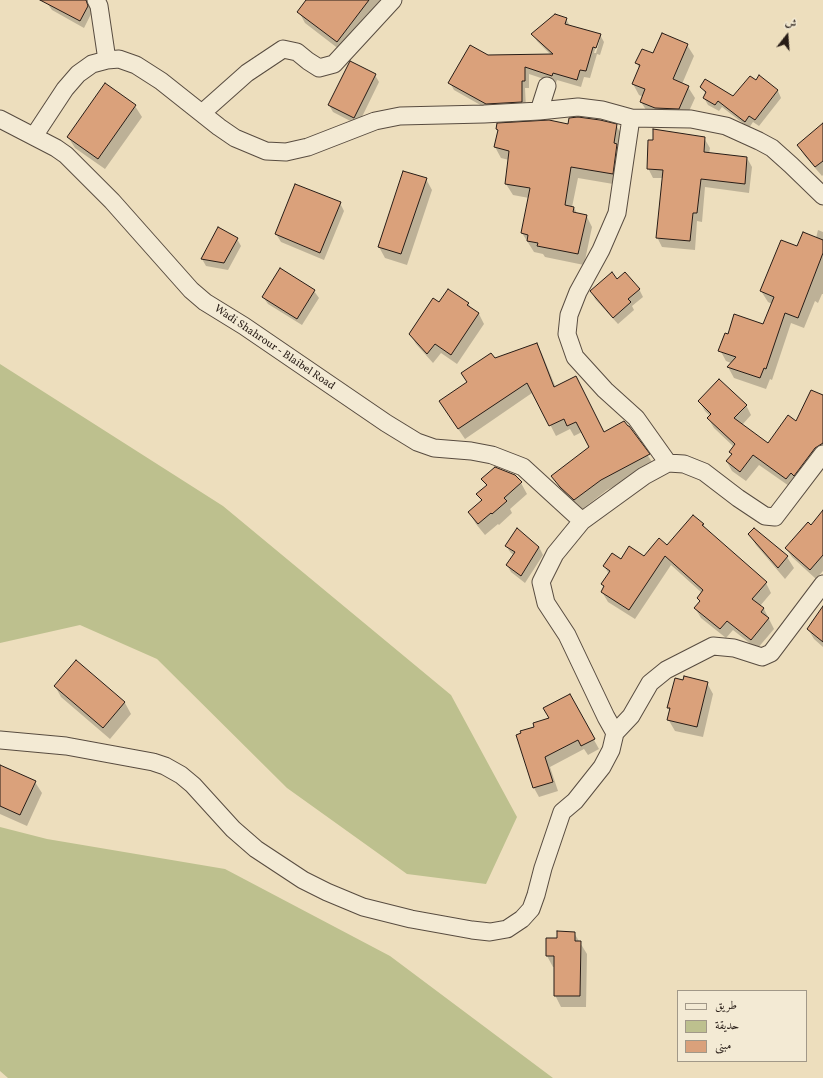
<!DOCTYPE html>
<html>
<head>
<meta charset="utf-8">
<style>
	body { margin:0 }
	#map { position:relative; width:823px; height:1078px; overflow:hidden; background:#eddebd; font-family:Vollkorn,Amiri,serif }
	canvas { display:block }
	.legend { position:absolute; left:677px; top:990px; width:130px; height:72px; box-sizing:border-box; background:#f3ead4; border:1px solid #a19888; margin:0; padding:5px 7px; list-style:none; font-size:12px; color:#271c16 }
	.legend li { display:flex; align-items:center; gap:8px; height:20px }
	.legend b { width:20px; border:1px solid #a19888 }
	.north { position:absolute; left:767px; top:16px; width:40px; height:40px; -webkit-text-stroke:3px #f3ead4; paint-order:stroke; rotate:17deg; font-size:11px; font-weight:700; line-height:16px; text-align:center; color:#271c16 }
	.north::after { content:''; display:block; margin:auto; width:14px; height:18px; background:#271c16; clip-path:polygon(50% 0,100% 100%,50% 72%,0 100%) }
</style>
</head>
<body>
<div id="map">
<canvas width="823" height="1078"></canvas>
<ul class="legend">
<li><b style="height:5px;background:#f3ead4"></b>طريق</li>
<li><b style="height:11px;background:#bdc08e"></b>حديقة</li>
<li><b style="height:11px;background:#daa17b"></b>مبنى</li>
</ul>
<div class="north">ش</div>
</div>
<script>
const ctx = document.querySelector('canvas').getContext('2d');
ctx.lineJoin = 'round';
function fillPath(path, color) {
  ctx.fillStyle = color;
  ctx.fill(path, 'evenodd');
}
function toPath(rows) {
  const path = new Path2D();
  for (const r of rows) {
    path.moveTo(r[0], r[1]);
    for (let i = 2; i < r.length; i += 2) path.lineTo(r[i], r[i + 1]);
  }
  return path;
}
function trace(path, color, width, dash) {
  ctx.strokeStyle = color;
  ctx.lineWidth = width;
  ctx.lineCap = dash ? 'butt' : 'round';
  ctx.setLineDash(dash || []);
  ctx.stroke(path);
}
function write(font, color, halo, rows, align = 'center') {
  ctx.font = font + ' Vollkorn,serif';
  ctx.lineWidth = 3;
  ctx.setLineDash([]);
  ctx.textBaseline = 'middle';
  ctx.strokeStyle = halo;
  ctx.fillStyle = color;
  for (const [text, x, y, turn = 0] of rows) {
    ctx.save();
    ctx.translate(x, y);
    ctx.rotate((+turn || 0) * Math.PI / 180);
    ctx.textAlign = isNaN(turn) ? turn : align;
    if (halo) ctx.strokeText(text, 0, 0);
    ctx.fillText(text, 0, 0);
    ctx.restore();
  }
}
const green = toPath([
	[0,364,223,506,451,695,517,817,486,884,407,874,287,788,157,659,80,625,0,643],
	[0,827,47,839,225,869,390,956,553,1078,8,1078,0,1071]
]);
const shadow = toPath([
	[49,0,94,0,90,7,91,14,84,28,52,10,47,3],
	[307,0,388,0,344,53,305,23,299,12],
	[566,19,570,26,600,35,604,42,600,55,597,54,590,78,584,77,581,87,557,80,556,83,529,74,529,88,525,88,526,109,491,111,454,90,450,83,487,56,551,55,537,41,533,34],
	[598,39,600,39,596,53,594,53],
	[687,45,694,56,682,84,688,87,695,98,685,120,648,113,641,102,643,97,639,95,633,84,639,68,637,63,653,55],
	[375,75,379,82,358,125,333,112,329,105],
	[759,77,778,91,781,98,759,126,753,122,749,128,722,107,719,111,708,105,704,98,706,94,701,87,734,97,756,81],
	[135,106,142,117,105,169,75,148,68,137],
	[823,124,823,175,822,176,804,155,798,145],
	[569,125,616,125,623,137,619,185,578,178,572,207,574,207,577,214,586,215,592,227,584,265,545,257,543,254,534,252,522,233,529,198,513,195,506,184,509,160,501,158,495,147,498,132,497,129],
	[704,138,710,148,709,154,747,158,752,167,749,193,705,187,702,222,697,221,695,250,662,247,657,237,663,178,653,178,648,168],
	[426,179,432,190,407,265,385,258,379,247],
	[340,203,344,211,324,260,281,242,276,234],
	[818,230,823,232,823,294,822,294,818,303,815,301,804,328,791,323,772,380,770,379,766,389,734,378,728,367,731,363,726,361,720,350,728,335,764,325,772,304,768,302,761,291,798,247,816,238],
	[237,239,241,246,228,270,206,266,202,259],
	[639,289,643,297,632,306,634,310,618,324,595,299,591,291],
	[314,291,319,298,302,325,268,304,263,297],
	[440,303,468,303,471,308,479,314,484,324,457,364,441,353,433,363,416,344,410,334],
	[537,344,542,354,556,388,576,378,604,433,629,427,654,465,607,490,581,510,567,497,553,476,590,448,582,432,574,436,570,429,556,436,537,399,532,393,465,439,446,411,468,383,495,360],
	[823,397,823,456,792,488,759,465,746,481,732,471,727,462,732,455,730,452,734,447,714,428,708,418,710,416,705,411,699,401,746,405,751,415,742,425,768,445,796,423],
	[482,479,521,483,527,494,510,509,512,513,499,525,498,524,485,535,476,524,469,512,482,501,478,494,487,486],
	[823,511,823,571,816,579,792,557,786,548,812,526],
	[703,524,706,530,766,583,771,593,760,606,764,609,774,629,757,649,733,630,726,638,701,618,695,608,700,602,698,598,702,593,671,565,635,619,608,602,602,592,604,588,602,584,609,574,604,566,621,560,644,557,668,547],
	[754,530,787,557,794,568,785,579,756,545,749,534],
	[506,546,539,547,543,555,525,583,511,572,507,565,514,555,511,553],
	[823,607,823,647,814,639,808,629],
	[76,662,125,703,131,714,110,739,61,697,55,686],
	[684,681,707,683,713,694,703,737,675,731,668,719,670,711,668,708],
	[569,695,599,749,588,755,584,749,550,767,558,791,539,797,534,788,536,727,550,719],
	[0,766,35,782,42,793,27,826,0,814],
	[574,933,587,954,586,1007,561,1007,555,995,555,967,553,967,547,956,558,939]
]);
const building = toPath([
	[40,0,86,0,88,6,80,21,40,0],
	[306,0,369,0,337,42,297,12,306,0],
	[555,14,567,18,565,24,601,34,596,48,593,47,586,71,580,70,577,80,553,73,552,76,525,67,525,81,522,81,522,102,486,104,448,83,470,45,488,55,553,54,531,34,555,14],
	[662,33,688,44,673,79,689,86,679,109,655,108,640,102,645,89,632,84,640,65,635,63,642,49,653,53,662,33],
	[350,61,376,74,354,118,328,105,350,61],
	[759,75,778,90,755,120,749,116,745,122,718,101,715,105,703,98,706,92,700,87,705,79,733,96,750,76,756,80,759,75],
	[105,83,136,105,98,159,67,137,105,83],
	[578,117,600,120,617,124,614,143,617,144,613,174,571,167,565,205,574,207,573,212,587,215,578,254,537,246,538,243,527,241,528,235,521,233,530,188,505,184,509,151,494,147,498,130,496,129,497,123,549,120,568,124,569,118,578,117],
	[823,123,823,161,815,167,797,145,823,123],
	[653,129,705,137,704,152,747,157,745,184,701,179,697,213,693,213,690,241,656,238,663,170,647,169,648,140,653,140,653,129],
	[403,171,427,178,401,254,378,247,403,171],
	[295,184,341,202,320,253,275,234,295,184],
	[218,227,238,238,224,263,201,259,218,227],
	[803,232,823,240,823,253,798,318,785,313,766,369,764,368,760,378,727,367,736,357,718,351,725,333,728,334,734,314,763,324,774,297,760,291,781,240,797,246,803,232],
	[280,268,315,290,297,319,262,297,280,268],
	[612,272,617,279,625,272,640,289,628,299,631,302,613,318,590,291,612,272],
	[448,289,469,303,467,305,479,313,451,355,435,344,427,354,409,334,433,298,439,302,448,289],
	[537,343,554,387,576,376,604,432,624,421,628,426,629,426,650,454,601,480,574,500,560,487,551,476,589,447,576,422,567,426,564,419,549,426,527,383,458,429,439,401,467,382,461,373,491,353,495,358,537,343],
	[719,379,747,405,734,418,768,443,788,415,796,421,811,390,823,395,823,443,815,448,794,476,791,473,786,479,753,455,740,472,726,461,732,454,729,452,735,444,707,418,711,414,698,401,719,379],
	[495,467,515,475,522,482,504,498,507,501,492,514,491,513,478,524,468,512,482,500,476,494,487,485,481,479,495,467],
	[823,510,823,555,810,570,785,548,808,522,811,525,823,510],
	[693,515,704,524,702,525,767,582,752,599,764,608,761,612,769,618,751,640,727,621,720,629,694,608,700,601,697,598,703,590,665,556,629,610,601,592,604,586,601,584,610,571,603,566,612,553,621,559,629,546,644,556,659,538,667,545,693,515],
	[517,528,539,547,521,576,506,565,515,552,505,546,517,528],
	[754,528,788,556,778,568,748,534,754,528],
	[823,606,823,642,807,629,823,606],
	[76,660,125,702,103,728,54,686,76,660],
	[684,676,708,682,697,727,667,720,670,708,667,708,675,678,683,680,684,676],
	[570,694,595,739,581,746,578,740,545,757,553,782,533,788,516,735,521,733,520,731,534,727,533,723,549,718,543,708,570,694],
	[0,765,36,781,20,815,0,806,0,765],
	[557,931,575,932,575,941,581,941,580,996,554,996,554,956,546,956,546,938,557,938,557,931]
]);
const minor = toPath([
	[96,0,99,6,107,60],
	[539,111,547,86],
	[202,113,247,73,283,49,297,52,308,61,319,68,334,64,393,0],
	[631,118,617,213,601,250,578,292,569,315,567,334,575,357,605,390,636,418,668,463],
	[0,119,56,148,66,155,112,201,191,290,205,302,244,326,386,423,417,442,434,448,471,451,492,455,523,467,582,521],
	[34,136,65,89,78,74,92,64,107,60,119,59,136,65,161,81,219,127,235,138,266,151,286,152,308,147,375,121,400,116,484,114,539,111,578,107,602,110,631,118,691,119,726,126,759,141,772,148,791,165,823,196],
	[615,733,631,716,650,683,666,670,713,646,734,648,762,657,771,653,823,584],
	[0,740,66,746,153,762,165,766,181,775,193,785,233,829,256,849,303,880,327,892,363,907,411,919,472,930,490,932,507,929,522,919,531,909,536,895,543,868,562,812,575,801,602,767,611,750,615,733,606,717,567,635,546,603,541,582,555,554,582,521,644,476,668,463,684,464,704,472,738,498,765,516,775,517,823,454]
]);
const streetNames = [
	["Wadi Shahrour - Blaibel Road",274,348,34]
];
fillPath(green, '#bdc08e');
fillPath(shadow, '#0003');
fillPath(building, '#daa17b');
trace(building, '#271c16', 1);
trace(minor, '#584c40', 19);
trace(minor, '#f3ead4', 17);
write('11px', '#271c16', '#f3ead4', streetNames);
</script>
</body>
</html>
